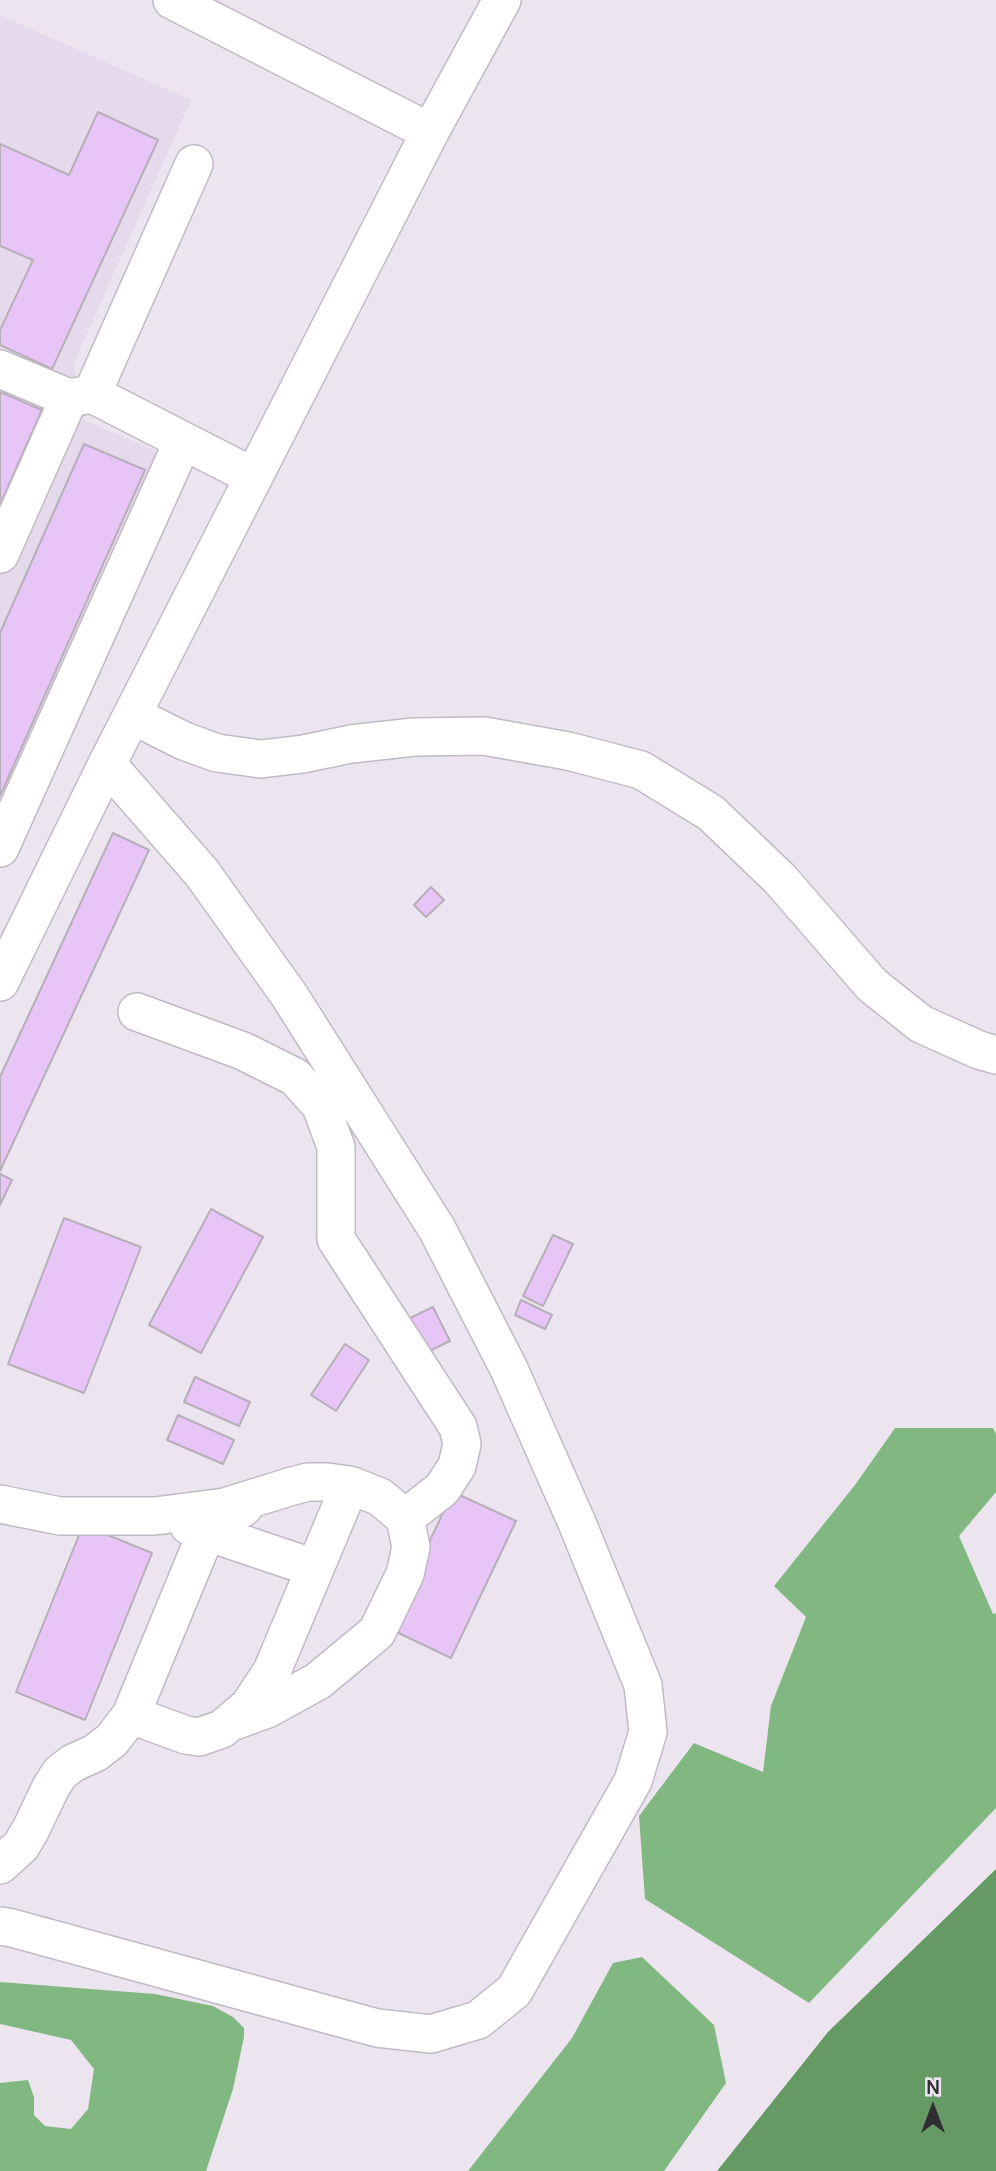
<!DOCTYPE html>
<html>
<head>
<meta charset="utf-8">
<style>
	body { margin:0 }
	#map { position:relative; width:996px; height:2171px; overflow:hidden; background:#ece5f0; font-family:Manrope,sans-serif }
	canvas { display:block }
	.north { position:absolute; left:898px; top:2073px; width:70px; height:70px; -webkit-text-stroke:5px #ece5f0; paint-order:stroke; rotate:0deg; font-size:19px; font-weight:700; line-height:28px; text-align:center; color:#312e32 }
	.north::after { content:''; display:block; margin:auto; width:24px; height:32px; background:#312e32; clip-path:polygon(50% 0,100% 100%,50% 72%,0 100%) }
</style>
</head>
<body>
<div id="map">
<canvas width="996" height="2171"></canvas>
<div class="north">N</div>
</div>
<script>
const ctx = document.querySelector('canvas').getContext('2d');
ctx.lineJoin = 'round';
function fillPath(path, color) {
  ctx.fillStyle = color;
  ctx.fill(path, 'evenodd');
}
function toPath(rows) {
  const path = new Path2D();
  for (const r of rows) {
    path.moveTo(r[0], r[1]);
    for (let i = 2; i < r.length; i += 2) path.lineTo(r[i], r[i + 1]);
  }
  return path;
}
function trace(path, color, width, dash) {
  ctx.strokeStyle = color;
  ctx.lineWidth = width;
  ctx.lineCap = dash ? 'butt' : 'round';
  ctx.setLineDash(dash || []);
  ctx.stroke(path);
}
const built = toPath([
	[0,15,191,100,74,363,84,420,162,454,0,814]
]);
const forest = toPath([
	[895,1428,993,1428,996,1434,996,1492,959,1536,993,1614,996,1613,996,1808,809,2003,645,1899,639,1816,694,1743,763,1772,771,1706,806,1617,774,1586,855,1485],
	[642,1957,714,2025,726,2083,664,2171,468,2171,572,2038,613,1963],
	[0,1982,155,1994,213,2006,233,2017,244,2028,244,2037,233,2089,206,2171,0,2171,0,2083,28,2080,34,2097,34,2115,45,2126,71,2129,88,2109,94,2069,71,2040,0,2024]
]);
const water = toPath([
	[996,1869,996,2171,717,2171,828,2032]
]);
const building = toPath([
	[98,112,158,140,52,369,0,345,0,330,33,260,0,246,0,144,69,175,98,112],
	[0,392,42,410,0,505,0,392],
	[84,444,145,470,0,796,0,633,84,444],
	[113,833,149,850,0,1171,0,1077,113,833],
	[431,887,444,900,426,917,414,905,431,887],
	[0,1174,12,1180,0,1205,0,1174],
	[211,1209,263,1237,201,1353,149,1325,211,1209],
	[64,1218,141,1247,84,1393,8,1364,64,1218],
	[553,1235,573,1244,543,1306,523,1296,553,1235],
	[521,1300,552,1315,545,1329,515,1315,521,1300],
	[433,1307,450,1341,423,1354,406,1320,433,1307],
	[345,1344,369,1360,336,1411,311,1395,345,1344],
	[195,1377,250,1402,239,1426,184,1402,195,1377],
	[178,1415,234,1440,223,1464,167,1440,178,1415],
	[453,1492,516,1521,451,1658,388,1628,453,1492],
	[83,1525,152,1553,85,1720,16,1692,83,1525]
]);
const minor = toPath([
	[172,0,430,132],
	[0,369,69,398],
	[92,394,194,164],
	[0,554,69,398,92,394,254,477],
	[132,715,184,741,217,753,261,759,303,754,351,744,414,737,484,736,568,751,641,770,711,813,780,879,872,985,921,1024,979,1050,996,1055],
	[0,848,183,441],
	[0,982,107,764,430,132,502,0],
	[137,1012,243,1051,295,1077,321,1106,336,1147,336,1239,458,1427,462,1444,457,1466,442,1489,405,1518],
	[0,1504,60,1516,155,1516,225,1507,289,1487,308,1482,327,1482,350,1485,380,1497,405,1518,411,1547,405,1574,377,1632,318,1681,267,1709,234,1721],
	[244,1507,207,1531,131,1715,186,1735,199,1737,222,1729,249,1706,272,1671,350,1485],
	[189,1526,314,1568],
	[0,1865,21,1846,31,1829,51,1787,60,1773,73,1763,95,1753,112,1740,131,1715],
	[0,1926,12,1928,377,2028,431,2034,478,2020,514,1991,633,1781,648,1732,643,1685,577,1523,509,1369,437,1229,289,995,202,873,107,764]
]);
fillPath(built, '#e6d9eb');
fillPath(forest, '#81b780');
fillPath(water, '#669a65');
fillPath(building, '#e8c5f7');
trace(building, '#b6afb9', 2);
trace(minor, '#c1bac4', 40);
trace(minor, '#fff', 37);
</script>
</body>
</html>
